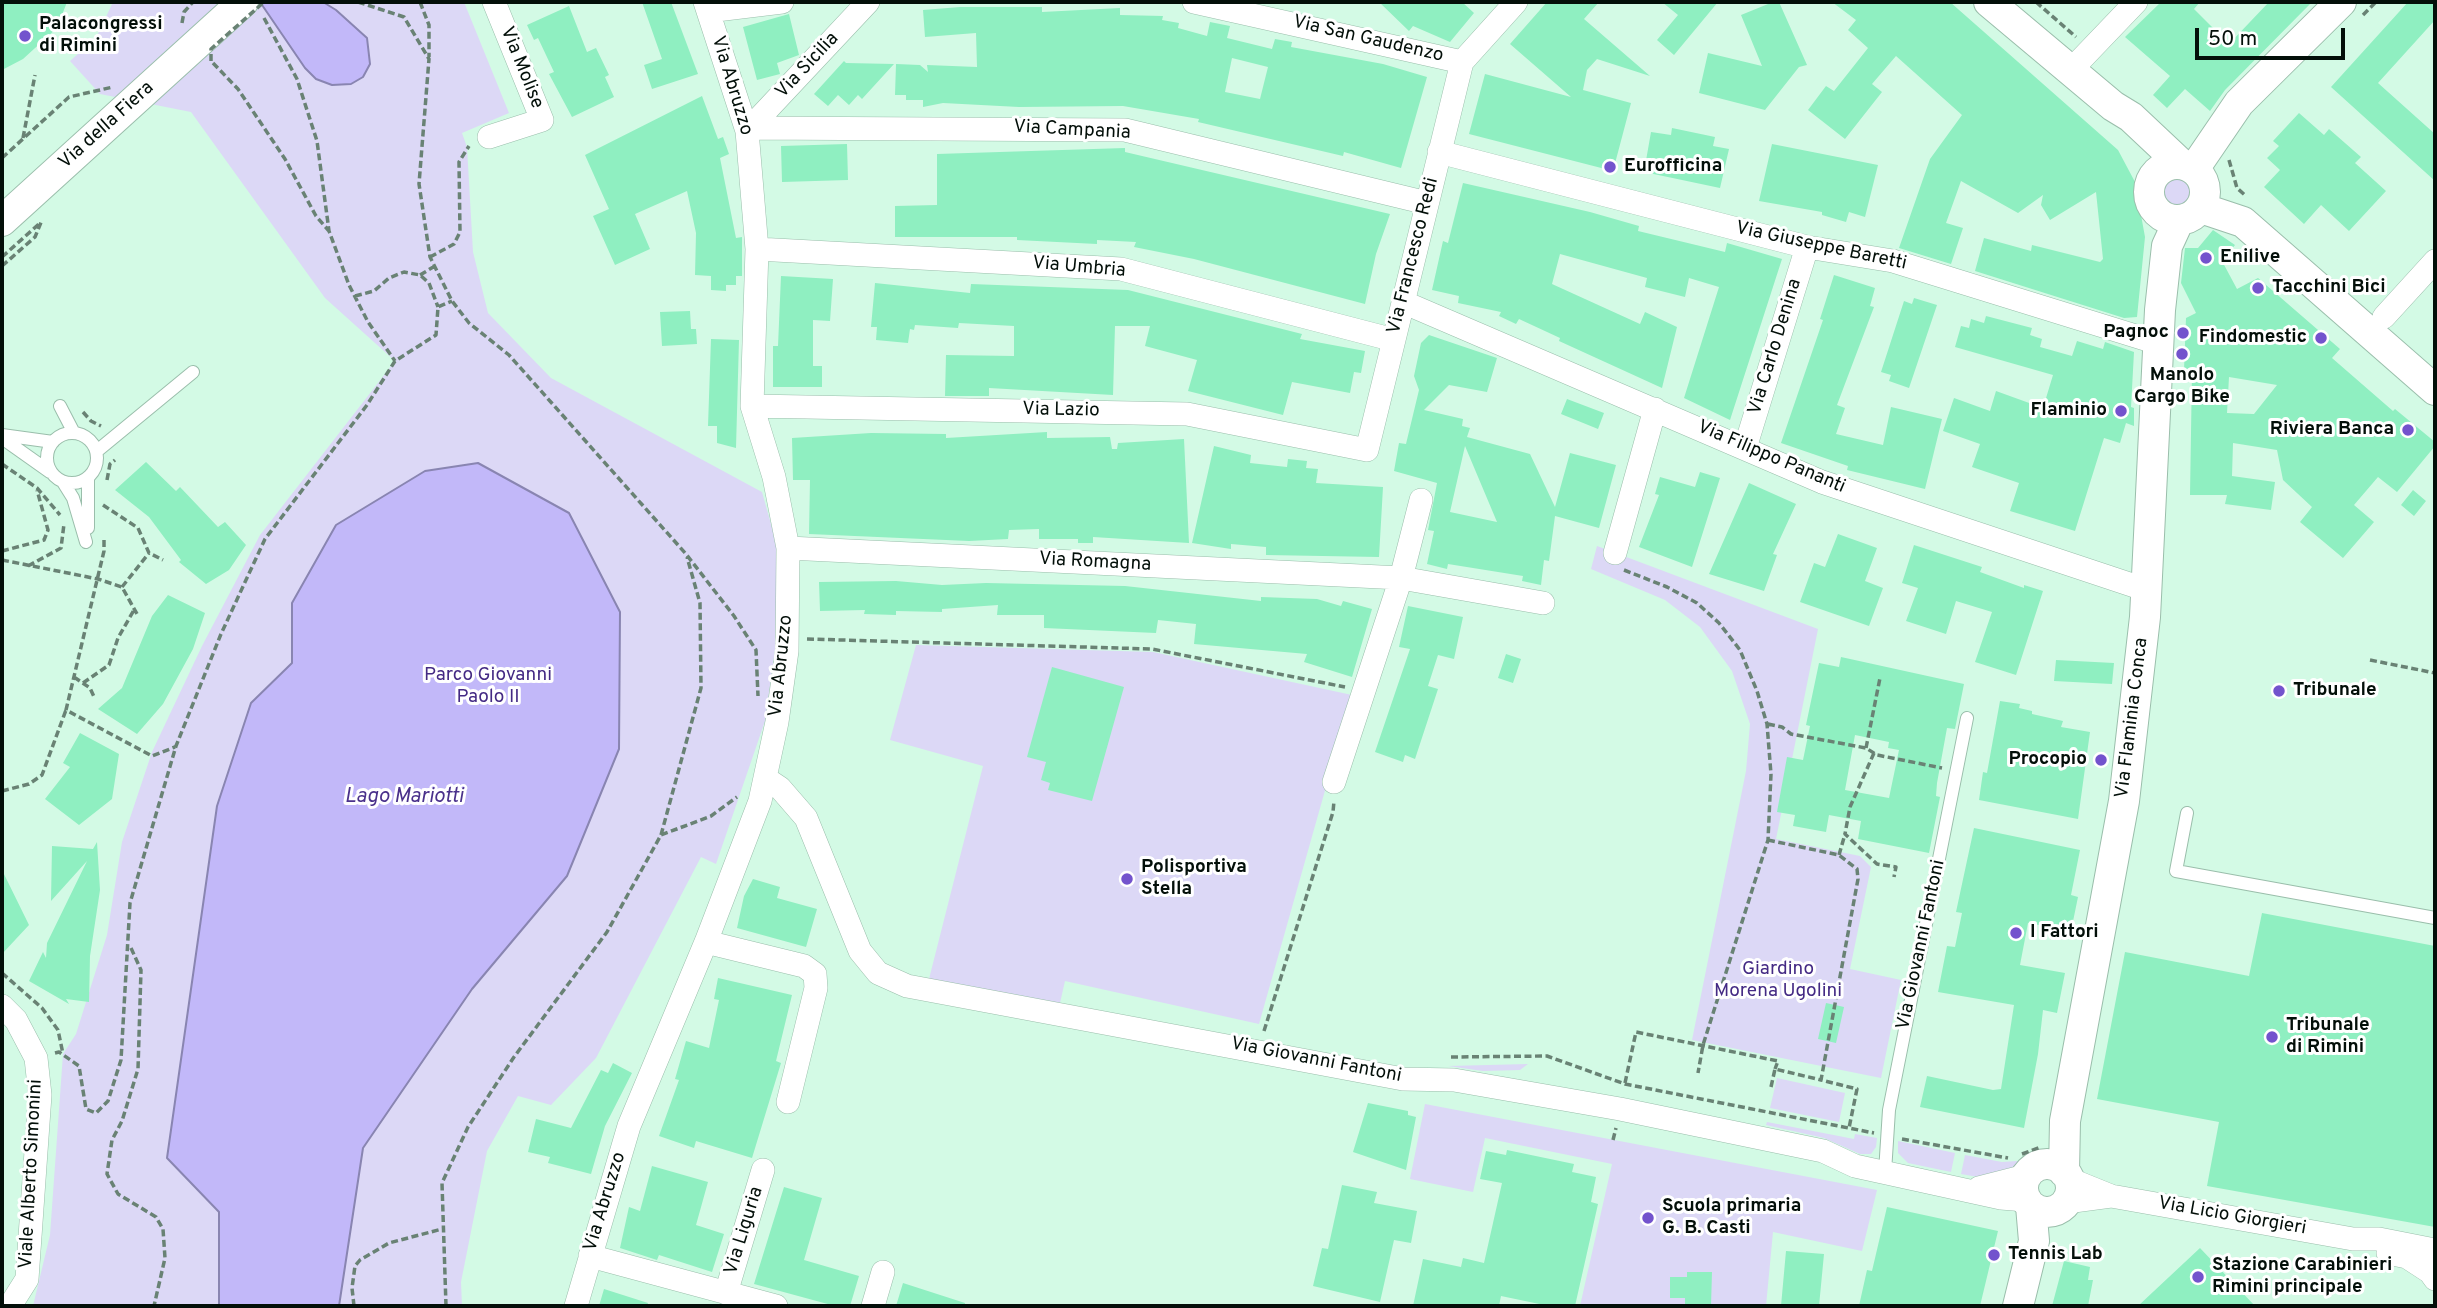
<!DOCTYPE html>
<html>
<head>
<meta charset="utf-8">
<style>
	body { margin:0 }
	#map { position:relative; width:2437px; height:1308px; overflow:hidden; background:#d3fae5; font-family:Overpass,sans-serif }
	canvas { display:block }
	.frame { position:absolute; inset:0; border:4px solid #030f09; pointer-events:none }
	.scale { position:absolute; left:2195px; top:28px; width:150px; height:32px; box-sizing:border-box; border:4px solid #030f09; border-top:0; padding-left:9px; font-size:21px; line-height:24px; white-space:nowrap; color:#030f09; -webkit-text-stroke:5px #fff; paint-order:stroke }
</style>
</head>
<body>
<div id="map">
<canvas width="2437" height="1308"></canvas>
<div class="frame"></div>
<div class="scale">50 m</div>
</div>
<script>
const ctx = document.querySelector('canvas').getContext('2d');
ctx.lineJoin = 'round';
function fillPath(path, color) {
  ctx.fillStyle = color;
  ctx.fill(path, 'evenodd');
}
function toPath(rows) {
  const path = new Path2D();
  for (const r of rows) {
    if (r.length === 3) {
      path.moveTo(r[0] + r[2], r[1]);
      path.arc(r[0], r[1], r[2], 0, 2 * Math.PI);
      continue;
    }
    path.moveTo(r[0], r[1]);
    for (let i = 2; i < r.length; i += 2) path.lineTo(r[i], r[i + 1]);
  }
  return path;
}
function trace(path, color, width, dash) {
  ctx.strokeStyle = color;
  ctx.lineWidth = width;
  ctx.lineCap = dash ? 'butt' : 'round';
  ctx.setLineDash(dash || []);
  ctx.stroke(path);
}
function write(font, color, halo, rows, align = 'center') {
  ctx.font = font + ' Overpass,sans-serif';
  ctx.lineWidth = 6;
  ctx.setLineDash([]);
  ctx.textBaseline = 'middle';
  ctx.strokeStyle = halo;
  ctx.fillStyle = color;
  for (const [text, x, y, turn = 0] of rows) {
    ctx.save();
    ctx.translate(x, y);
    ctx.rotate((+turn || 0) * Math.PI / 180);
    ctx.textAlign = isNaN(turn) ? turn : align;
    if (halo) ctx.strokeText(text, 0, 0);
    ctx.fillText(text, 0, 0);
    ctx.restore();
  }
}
const green = toPath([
	[113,2,464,2,509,113,462,133,467,147,473,252,488,313,551,378,762,492,778,549,780,614,765,721,716,864,701,857,596,1058,551,1105,518,1096,487,1151,461,1282,462,1306,33,1306,50,1235,63,1054,76,1034,107,935,122,842,152,752,202,646,260,535,395,361,325,298,191,112,100,94,70,61,96,38],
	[2177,192,17],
	[1597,546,1818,629,1776,839,1860,856,1871,867,1850,969,1901,980,1881,1078,1692,1040,1746,771,1750,724,1732,671,1700,627,1665,600,1591,569],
	[916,645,1153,652,1352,695,1259,1024,1065,981,1060,1003,929,979,983,766,890,740],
	[1528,1064,1520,1070,1483,1071,1448,1066],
	[1777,1078,1845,1093,1839,1122,1770,1108],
	[1425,1104,1877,1190,1862,1251,1773,1232,1766,1306,1580,1306,1612,1164,1485,1138,1473,1192,1410,1179],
	[1767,1122,1854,1139,1855,1134,1877,1138,1876,1147,1871,1154,1860,1154,1824,1138,1766,1125],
	[1898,1141,1955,1153,1951,1172,1908,1163,1898,1153],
	[1965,1155,2002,1162,2017,1161,2020,1163,2012,1170,1978,1177,1961,1174]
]);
const water = toPath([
	[260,2,323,2,336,10,367,38,370,64,363,77,351,84,332,85,316,79,305,68,260,2],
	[478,463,569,513,620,612,619,749,567,876,472,989,363,1148,339,1306,219,1306,219,1212,167,1158,217,806,251,703,292,663,292,603,336,525,425,471,478,463]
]);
const building = toPath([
	[2,2,67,2,57,28,23,59,2,70],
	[642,2,671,2,698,74,652,89,644,65,662,59],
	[1379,2,1462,2,1474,13,1450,42,1413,26,1409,31],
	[1547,2,1599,2,1584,19,1650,76,1597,59,1587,70,1583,90,1631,103,1613,171,1469,134,1485,74,1571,97,1510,44],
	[1662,2,1718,2,1674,55,1657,40,1678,15],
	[1773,2,1779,2,1807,65,1799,67,1765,110,1699,93,1708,53,1762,66,1741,15],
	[1832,2,1950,2,2118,150,2135,182,2145,237,2137,317,2124,318,1975,271,1984,238,2031,251,2032,245,2100,262,2103,259,2096,192,2050,220,2041,205,2043,195,2018,213,1961,181,1946,223,1963,228,1951,264,1899,248,1930,159,1962,115,1896,56,1872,84,1882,92,1845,139,1808,110,1826,86,1834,91,1868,48,1848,30,1856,20],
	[2161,2,2200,2,2194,9,2229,44,2269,2,2312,2,2225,90,2210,111,2185,89,2167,108,2153,95,2170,76,2125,37],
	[2408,2,2435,2,2435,20,2378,83,2435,134,2435,181,2331,87],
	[569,6,587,52,596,48,609,75,605,77,614,97,572,117,549,74,554,72,538,38,534,40,527,25],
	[960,7,1042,7,1042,12,1120,8,1120,15,1163,16,1162,20,1179,23,1178,28,1207,36,1210,22,1230,26,1227,38,1272,49,1275,39,1292,42,1291,47,1383,64,1427,77,1401,168,1344,152,1343,156,1198,122,1199,119,1123,106,1019,107,943,103,923,107,923,100,906,100,906,95,895,95,896,64,920,65,928,72,927,65,977,67,976,33,925,37,923,10],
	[1232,58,1268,67,1260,99,1225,92],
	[789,14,799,55,777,63,780,74,757,80,743,27],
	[844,61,846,63,894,64,862,99,858,95,849,105,838,95,828,106,814,94],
	[702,96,718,139,723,137,729,154,720,158,736,238,742,237,742,276,736,276,736,285,726,285,726,291,711,290,711,276,695,275,696,233,687,191,635,214,650,249,615,265,593,216,609,209,585,155],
	[2299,113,2324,135,2329,129,2361,157,2355,163,2386,191,2349,231,2321,205,2304,224,2264,187,2280,170,2267,158,2279,146,2273,141],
	[1672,128,1715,137,1713,146,1729,149,1720,188,1644,172,1651,132,1671,135],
	[847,144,848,180,782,182,781,146],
	[1772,144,1878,165,1865,217,1849,212,1846,222,1822,215,1822,212,1759,201],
	[1125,148,1125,152,1390,214,1376,254,1365,304,1194,259,1134,247,1136,242,1097,240,1097,244,1017,240,1017,237,895,237,895,206,937,205,937,154],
	[1463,183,1590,212,1639,226,1638,231,1725,252,1727,243,1782,259,1730,420,1684,398,1719,287,1689,278,1685,297,1645,287,1647,278,1560,254,1552,284,1640,324,1645,312,1677,327,1662,388,1559,341,1560,338,1519,319,1516,324,1499,316,1501,312,1458,303,1459,296,1432,290,1443,241,1448,243],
	[2213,230,2235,245,2222,261,2237,289,2258,278,2340,349,2332,358,2393,411,2395,409,2435,442,2435,446,2397,492,2378,477,2354,505,2374,522,2343,558,2300,522,2312,507,2283,480,2277,450,2233,443,2232,476,2275,482,2271,510,2225,504,2227,495,2190,495,2192,371,2184,370,2186,318,2196,313,2181,283,2185,248,2198,248],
	[2229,377,2277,385,2254,414,2227,413],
	[1834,275,1875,288,1870,306,1874,307,1837,405,1845,408,1836,434,1883,445,1891,407,1942,419,1925,489,1847,470,1848,466,1781,443,1823,320,1820,319],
	[781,276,833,279,830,321,813,320,813,366,822,366,822,387,773,387,773,346,778,346],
	[875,283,970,293,971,284,1128,290,1302,334,1300,339,1365,351,1361,373,1354,372,1350,393,1292,382,1283,415,1188,391,1197,360,1145,346,1150,326,1115,326,1113,395,989,388,989,396,945,396,946,355,1014,356,1014,326,959,323,958,328,915,325,914,330,910,329,908,343,876,340,877,327,871,327],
	[1914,298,1937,305,1909,388,1889,381,1891,375,1881,372,1904,301,1912,304],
	[690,311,691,329,696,329,697,344,662,346,660,312],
	[1986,316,2032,328,2030,335,2042,339,2040,347,2072,356,2077,341,2103,349,2105,342,2134,352,2131,407,2134,408,2134,426,2126,423,2120,443,2104,438,2075,531,2010,511,2019,483,1972,467,1980,444,1943,431,1954,398,1990,411,1996,391,2043,408,2053,375,1955,347,1961,326,1969,328,1971,319,1984,323],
	[1429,335,1497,358,1487,392,1449,385,1424,410,1463,419,1462,426,1470,428,1467,437,1530,454,1555,507,1570,453,1616,465,1599,528,1555,516,1549,561,1544,560,1541,585,1522,581,1523,576,1448,564,1447,569,1427,564,1434,531,1428,530,1437,483,1394,471,1399,443,1406,444,1419,390,1414,376,1421,343],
	[1465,446,1497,522,1450,512],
	[711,339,739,340,736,448,717,443,717,426,708,426],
	[1567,399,1604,413,1598,429,1561,414],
	[1047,432,1047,438,1110,437,1112,449,1117,449,1118,443,1184,439,1189,543,1093,537,1093,543,1078,543,1078,539,1039,539,1039,529,1009,530,1008,539,969,541,809,534,810,480,793,480,792,438,871,433,946,434,946,438],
	[1214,446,1251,455,1250,463,1287,467,1288,459,1307,461,1306,468,1318,469,1316,483,1383,487,1379,557,1266,555,1266,547,1231,544,1231,549,1192,543],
	[146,462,176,491,180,487,218,527,225,522,246,545,229,570,206,584,179,562,181,560,149,517,115,490],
	[1700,472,1720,478,1692,567,1639,547,1659,495,1655,494,1660,477,1695,487],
	[1749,483,1796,504,1773,554,1777,555,1764,591,1709,574],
	[2413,490,2426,501,2414,516,2401,505],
	[1838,534,1877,548,1865,581,1883,588,1869,626,1800,602,1814,563,1825,567],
	[1914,545,1982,567,1980,572,2024,588,2024,585,2043,591,2016,675,1975,662,1992,612,1956,601,1946,634,1906,621,1918,588,1902,583],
	[896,581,942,585,986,583,1125,586,1261,601,1261,597,1317,599,1341,606,1343,601,1372,609,1352,677,1304,662,1307,654,1194,644,1196,624,1158,620,1156,633,1044,628,1044,615,997,615,998,605,942,609,942,612,896,611,896,615,864,614,865,610,820,611,819,582],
	[168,595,205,613,193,649,163,704,137,734,98,709,122,688,152,616],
	[1408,606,1463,617,1454,659,1438,655,1428,686,1438,689,1415,759,1405,755,1403,762,1375,752,1410,649,1399,647],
	[1506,654,1521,659,1513,683,1498,678],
	[1841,657,1964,684,1955,729,1947,728,1937,783,1936,796,1940,797,1929,853,1858,839,1861,821,1829,815,1826,832,1793,826,1795,815,1777,812,1787,757,1803,760,1810,726,1806,725,1819,663,1839,667],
	[1855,735,1889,742,1888,748,1899,750,1889,798,1845,790],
	[2056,660,2114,663,2112,684,2054,681],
	[1052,667,1124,687,1092,801,1048,790,1050,783,1041,780,1046,762,1027,757],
	[2000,701,2020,704,2019,708,2032,711,2032,714,2063,721,2061,727,2090,732,2078,819,1979,800,1983,772,1987,773],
	[80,733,119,754,112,799,79,825,45,799,70,767,63,763],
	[1974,828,2080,850,2071,895,2078,897,2071,931,2028,923,2020,965,2065,973,2057,1013,2043,1010,2038,1054,2024,1128,1920,1107,1927,1076,1993,1090,2001,1089,2014,1005,1938,992,1947,946,1955,947,1962,913,1956,912],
	[97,842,100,890,90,956,89,1002,66,999,69,1004,29,981,43,952,46,958,47,943,87,861,51,901,52,846,93,849],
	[2,870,29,925,2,954],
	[753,879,780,887,777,898,817,909,806,947,737,928,744,896],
	[2262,913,2435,946,2435,1227,2207,1186,2219,1122,2097,1099,2125,952,2249,976],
	[718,978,792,995,776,1061,781,1063,752,1158,696,1141,694,1148,659,1136,679,1080,675,1079,686,1041,709,1048,719,1000,714,999],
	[1826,1003,1844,1007,1836,1043,1818,1039],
	[613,1063,632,1073,605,1126,591,1174,548,1163,550,1157,528,1152,536,1119,571,1128,601,1070,608,1073],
	[1368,1103,1408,1111,1408,1115,1416,1117,1406,1170,1353,1152],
	[1507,1150,1574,1164,1572,1172,1596,1177,1591,1202,1598,1204,1575,1306,1549,1306,1501,1296,1499,1306,1413,1306,1423,1259,1461,1267,1463,1258,1484,1263,1502,1183,1480,1179,1486,1151,1506,1155],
	[652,1166,708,1182,696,1225,724,1234,712,1272,659,1255,657,1260,620,1248,629,1207,640,1211],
	[1342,1185,1377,1192,1374,1203,1417,1211,1411,1243,1394,1240,1380,1302,1313,1286,1322,1248,1328,1249],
	[784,1187,822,1198,804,1260,859,1276,850,1306,835,1306,754,1284],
	[1887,1207,1998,1231,1980,1306,1859,1306,1867,1270,1872,1271],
	[2200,1248,2255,1306,2138,1306],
	[1786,1251,1824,1254,1819,1306,1781,1306],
	[2064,1261,2090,1267,2088,1280,2093,1280,2088,1306,2052,1306],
	[1687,1272,1712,1272,1711,1306,1685,1306,1685,1298,1670,1298,1670,1277,1687,1277],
	[903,1283,965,1303,965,1306,896,1306],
	[604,1289,648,1303,647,1306,599,1306]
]);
const path = toPath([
	[358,2,404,17,429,59,419,184,430,257,452,301,469,323,509,355,686,554,734,616,756,650,758,696],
	[420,2,429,25,429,57],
	[2036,2,2076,37],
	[2363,15,2376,2],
	[264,18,297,79,317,141,329,231,349,285,368,322,395,361],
	[182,23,184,12,193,2],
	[213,63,238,89,285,159,316,216,329,231],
	[23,138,35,75],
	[2,158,69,97,113,87],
	[2229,160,2237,188,2246,196],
	[2,257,39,224],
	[430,257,454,244,460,232,459,162,469,146],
	[2,266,35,237,42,220],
	[420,275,435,266],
	[355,296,374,291,389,278,404,272,420,275,429,283,438,307],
	[83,412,91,421,101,426],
	[2,464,37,488,60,515],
	[107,480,110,464,115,460],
	[103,505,138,528,149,553,163,560],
	[104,540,104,551,66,710,152,756,175,747],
	[2,551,44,540,48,530,37,490],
	[2,560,98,579,122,587,137,614],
	[28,566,61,548,64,524],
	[1624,570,1667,587,1697,603,1719,623,1740,650,1757,691,1767,724,1771,774,1768,840,1703,1045,1698,1073],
	[122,587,149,553],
	[807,639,1152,649,1345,687],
	[2370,660,2435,673],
	[74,677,90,688,95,699],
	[83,683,109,665,118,638,134,610],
	[1768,724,1782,727,1791,734,1866,748,1877,755,1942,768],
	[1866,748,1880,678],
	[1874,753,1850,807,1845,834,1877,864,1896,867,1894,877],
	[2,791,29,784,42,775,66,710],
	[661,835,701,688,700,603,687,557],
	[1768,840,1839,855,1857,869,1858,879,1821,1080,1857,1089,1849,1128],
	[1839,855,1845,834],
	[131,948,141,970,138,1069,122,1121,112,1140,107,1174,118,1194,156,1217,163,1229,165,1258,154,1306],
	[2,973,42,1008,58,1030,63,1054],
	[1264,1031,1333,812,1334,801],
	[55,1053,59,1052,79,1066,86,1109,96,1113,108,1101,121,1060,130,903,176,746,221,634,265,539,367,405,395,361,436,335,438,307,452,301],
	[1451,1057,1547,1056,1625,1084,1874,1133],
	[1625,1083,1636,1032,1778,1061,1775,1069],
	[1771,1087,1775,1069,1821,1080],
	[1902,1139,2008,1158],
	[1613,1140,1616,1128],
	[2022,1154,2041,1147],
	[354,1306,352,1288,355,1266,360,1260,389,1243,442,1229],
	[446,1306,442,1183,468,1127,514,1057,607,932,661,835,711,816,737,797]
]);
const service = toPath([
	[60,406,74,433],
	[72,458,25],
	[2,435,53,442],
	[2,438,50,472],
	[97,451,193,372],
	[88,478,88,528],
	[63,482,73,498,86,542],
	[2187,813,2176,871,2435,918],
	[1885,1172,1889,1110,1967,718]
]);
const minor = toPath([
	[1194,2,1462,62,1516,2],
	[708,11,782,2],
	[2070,71,2136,2],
	[750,128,1125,130,1427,203],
	[747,131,868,2],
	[489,137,542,120,494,2],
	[1439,152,1807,247,1893,261,2158,343],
	[757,249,1121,269,1394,340],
	[1403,302,1822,482,2147,590],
	[2384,317,2435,261],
	[752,406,1187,414,1367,450,1462,62],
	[1745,448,1807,247],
	[788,548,1401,578,1543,603],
	[1615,553,1655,409],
	[765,778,780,788,806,818,860,951,878,973,907,986,1403,1079,1454,1080,1620,1109,1823,1151,1855,1166,2001,1198,2026,1200],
	[1334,782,1401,578,1421,500],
	[706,942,804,966,815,974,816,988,788,1102],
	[2,1006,16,1020,36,1058,40,1095,27,1279,10,1306],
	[2069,1179,2111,1196,2353,1239,2379,1239,2435,1250],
	[1979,1188,2026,1176],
	[2066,1202,2111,1196],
	[2388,1253,2407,1257,2430,1272,2435,1279],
	[590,1256,776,1306],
	[726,1293,763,1170],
	[576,1306,629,1126,706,942,760,801,777,722,787,651,788,548,774,477,752,406,757,249,747,131,705,2],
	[873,1306,883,1272]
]);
const tertiary = toPath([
	[1989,2,2113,106,2131,117,2181,164],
	[2177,192,28],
	[2194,169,2239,103,2341,2],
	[2201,208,2243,222,2435,390],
	[2,221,243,2],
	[2047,1188,24],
	[2064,1172,2065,1121,2124,801,2145,617,2160,310,2167,246,2179,220],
	[2018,1306,2034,1241,2031,1206]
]);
const pathBridge = toPath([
	[211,61,211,49,264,2]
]);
const markers = [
	[25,36,7,"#7353cd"],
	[1610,167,7,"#7353cd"],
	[2206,258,7,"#7353cd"],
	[2258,288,7,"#7353cd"],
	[2183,333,7,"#7353cd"],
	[2321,338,7,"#7353cd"],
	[2182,354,7,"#7353cd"],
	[2121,411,7,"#7353cd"],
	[2408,430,7,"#7353cd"],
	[2279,691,7,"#7353cd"],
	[2101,760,7,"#7353cd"],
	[1127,879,7,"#7353cd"],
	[2016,933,7,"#7353cd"],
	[2272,1037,7,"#7353cd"],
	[1648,1218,7,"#7353cd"],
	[1994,1255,7,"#7353cd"],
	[2198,1277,7,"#7353cd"]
];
const poiNames = [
	["Palacongressi",39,25],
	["di Rimini",39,47],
	["Eurofficina",1624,167],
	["Enilive",2220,258],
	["Tacchini Bici",2272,288],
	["Pagnoc",2169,333,"right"],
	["Findomestic",2307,338,"right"],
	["Manolo",2182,376,"center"],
	["Cargo Bike",2182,398,"center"],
	["Flaminio",2107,411,"right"],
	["Riviera Banca",2394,430,"right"],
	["Tribunale",2293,691],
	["Procopio",2087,760,"right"],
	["Polisportiva",1141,868],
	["Stella",1141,890],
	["I Fattori",2030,933],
	["Tribunale",2286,1026],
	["di Rimini",2286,1048],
	["Scuola primaria",1662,1207],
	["G. B. Casti",1662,1229],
	["Tennis Lab",2008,1255],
	["Stazione Carabinieri",2212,1266],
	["Rimini principale",2212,1288]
];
const streetNames = [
	["Via San Gaudenzo",1368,40,13],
	["Via Sicilia",808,66,-47],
	["Via Molise",521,68,68],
	["Via Abruzzo",731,86,73],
	["Via della Fiera",107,126,-42],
	["Via Campania",1072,131,3],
	["Via Giuseppe Baretti",1821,247,12],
	["Via Francesco Redi",1414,256,-76],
	["Via Umbria",1079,268,5],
	["Via Carlo Denina",1776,347,-73],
	["Via Lazio",1061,411,1],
	["Via Filippo Pananti",1771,458,23],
	["Via Romagna",1095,563,3],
	["Via Abruzzo",782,666,-84],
	["Via Flaminia Conca",2133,718,-83],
	["Via Giovanni Fantoni",1922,945,-78],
	["Via Giovanni Fantoni",1316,1061,11],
	["Viale Alberto Simonini",32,1174,-87],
	["Via Abruzzo",606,1202,-73],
	["Via Licio Giorgieri",2232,1217,10],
	["Via Liguria",745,1231,-73]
];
const parkNames = [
	["Parco Giovanni",488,676],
	["Paolo II",488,698],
	["Giardino",1778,970],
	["Morena Ugolini",1778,992]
];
const waterNames = [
	["Lago Mariotti",404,798]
];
fillPath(green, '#dcd8f6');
fillPath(water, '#c2b8f9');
trace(water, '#8985b1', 2);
fillPath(building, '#8fefc1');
trace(service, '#9abeab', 14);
trace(minor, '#9abeab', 24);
trace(tertiary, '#9abeab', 32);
trace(path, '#698274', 3.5, [7, 3.5]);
trace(service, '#fff', 12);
trace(minor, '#fff', 23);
trace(tertiary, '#fff', 30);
trace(pathBridge, '#698274', 3.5, [7, 3.5]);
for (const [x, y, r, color] of markers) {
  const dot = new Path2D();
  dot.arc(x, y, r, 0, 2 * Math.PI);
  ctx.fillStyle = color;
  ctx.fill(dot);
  trace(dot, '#fff', 2.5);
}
write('bold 19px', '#030f09', '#fff', poiNames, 'left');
write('19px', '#030f09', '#fff', streetNames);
write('19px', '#442a84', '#fff', parkNames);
write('italic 21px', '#4a318b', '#fff', waterNames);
</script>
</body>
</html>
